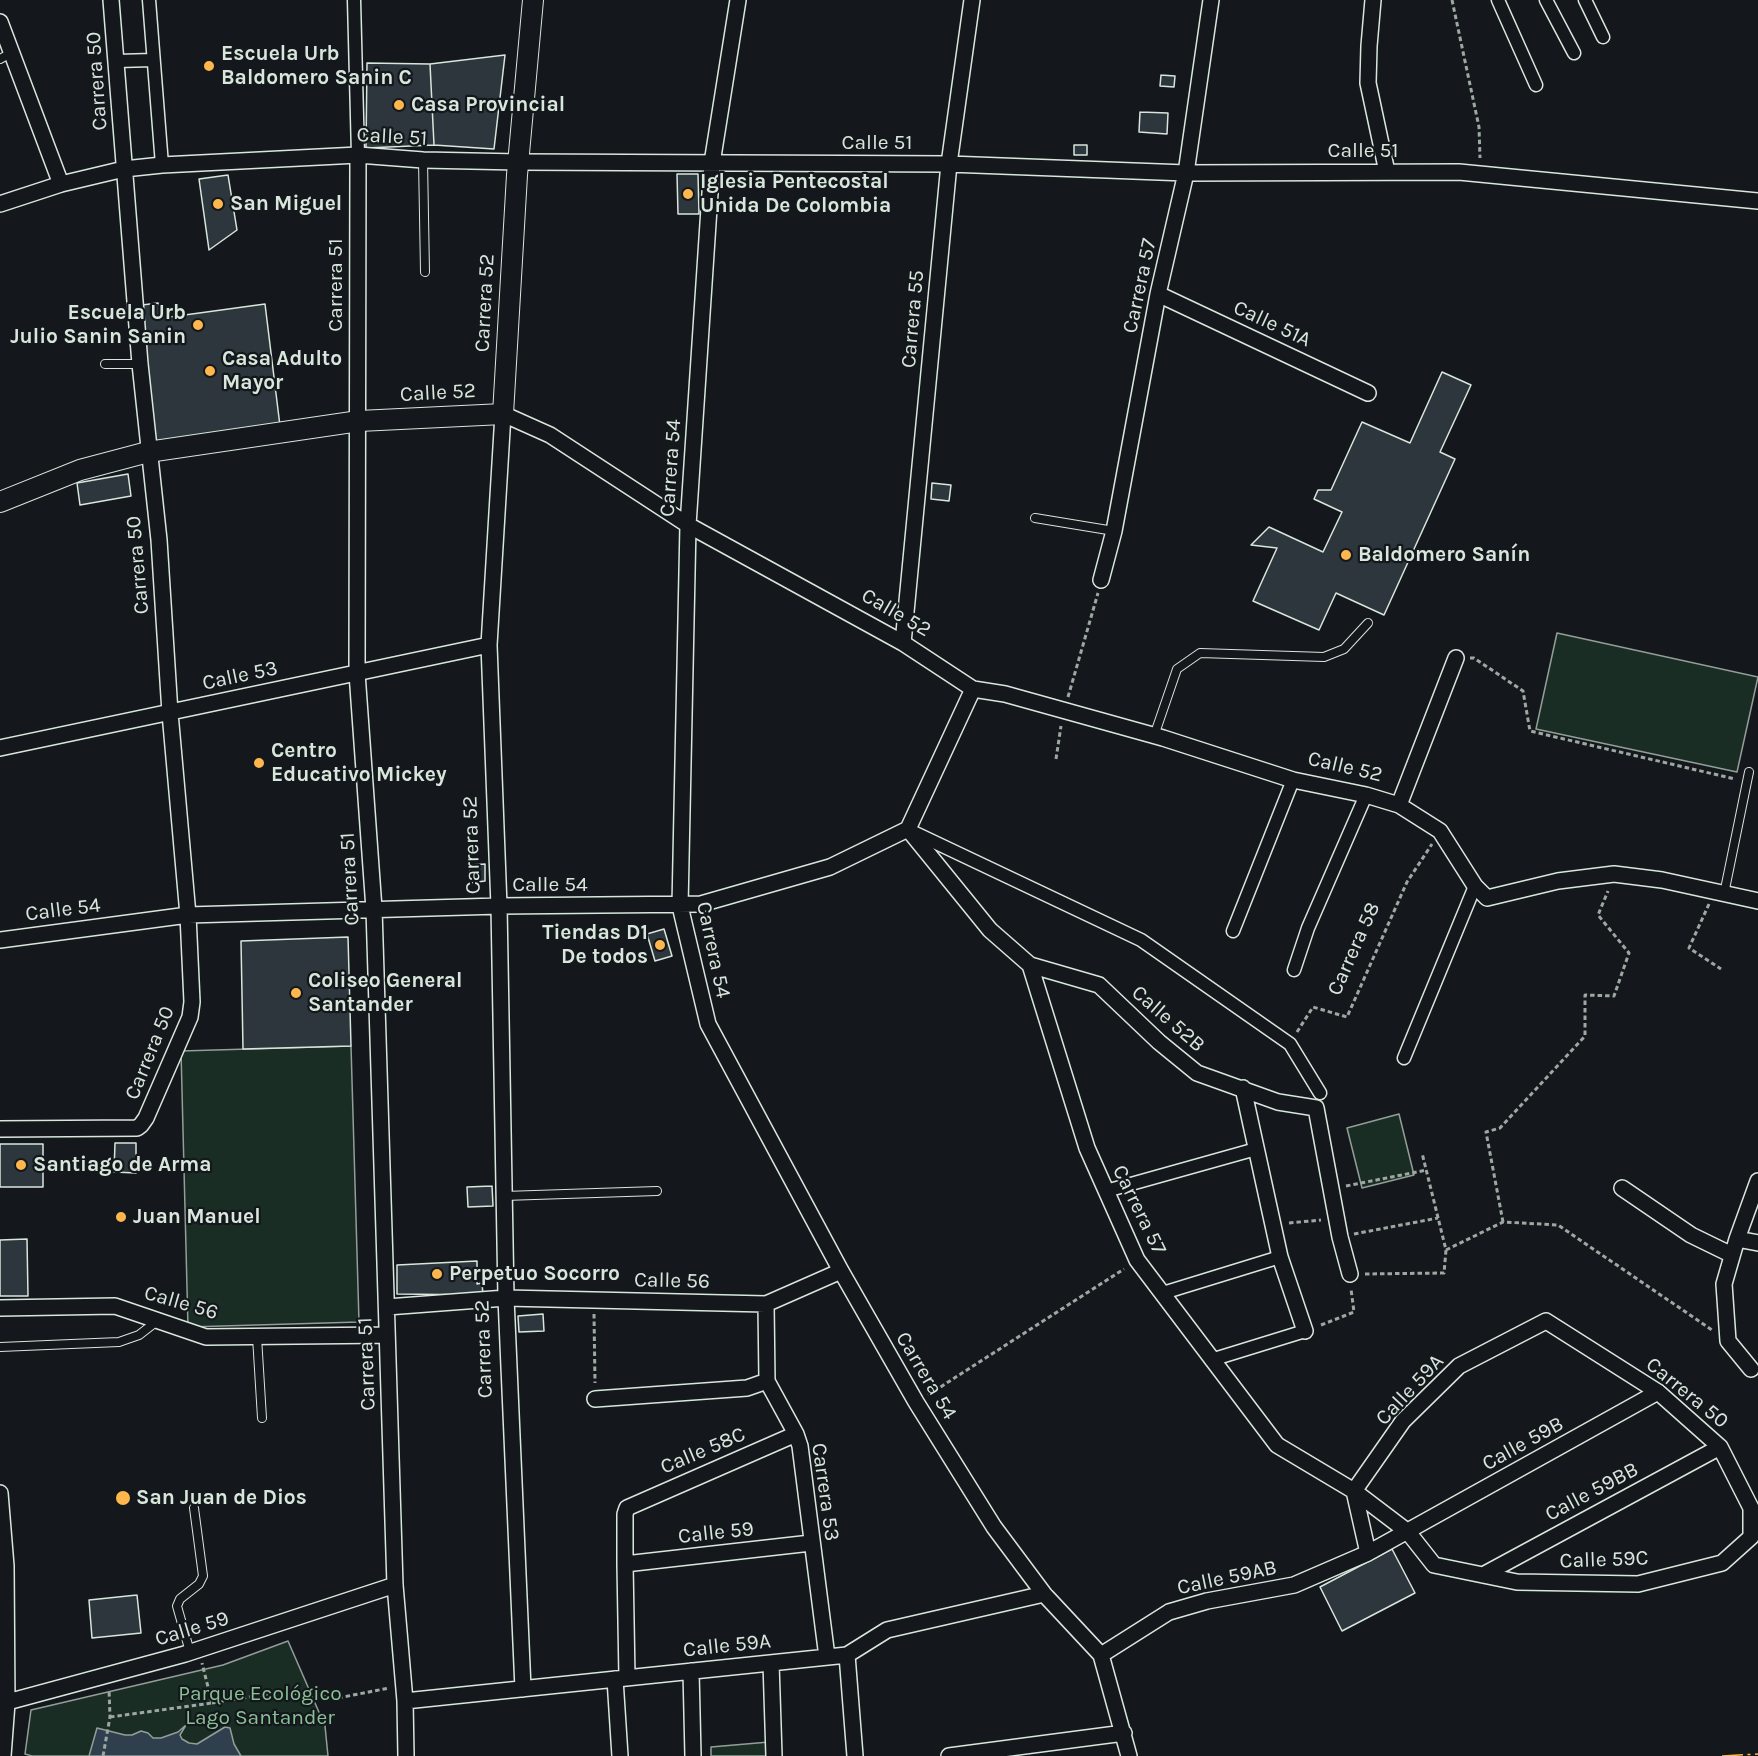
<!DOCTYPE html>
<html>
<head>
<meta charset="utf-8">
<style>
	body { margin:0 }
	canvas { display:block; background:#14181c }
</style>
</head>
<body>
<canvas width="1758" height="1756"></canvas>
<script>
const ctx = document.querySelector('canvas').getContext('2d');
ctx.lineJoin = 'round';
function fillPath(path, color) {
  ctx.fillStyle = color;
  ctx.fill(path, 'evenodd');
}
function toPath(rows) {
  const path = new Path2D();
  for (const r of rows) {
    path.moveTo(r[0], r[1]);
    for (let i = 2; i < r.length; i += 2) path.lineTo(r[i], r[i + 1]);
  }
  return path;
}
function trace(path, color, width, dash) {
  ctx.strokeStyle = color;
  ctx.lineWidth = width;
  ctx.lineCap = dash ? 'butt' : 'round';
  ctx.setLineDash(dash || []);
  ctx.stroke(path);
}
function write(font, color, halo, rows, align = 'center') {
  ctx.font = font + ' Karla,sans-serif';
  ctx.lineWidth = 4.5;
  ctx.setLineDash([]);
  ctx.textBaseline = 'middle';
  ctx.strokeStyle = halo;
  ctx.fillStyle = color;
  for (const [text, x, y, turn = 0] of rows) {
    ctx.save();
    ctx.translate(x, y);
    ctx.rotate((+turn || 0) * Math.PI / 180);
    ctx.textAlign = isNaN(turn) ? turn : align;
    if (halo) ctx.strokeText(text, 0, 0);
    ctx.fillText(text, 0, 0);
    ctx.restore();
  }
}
const green = toPath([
	[1557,633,1758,677,1737,772,1536,729,1557,633],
	[351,1046,359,1322,188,1327,181,1051,351,1046],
	[1399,1114,1414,1175,1362,1188,1347,1128,1399,1114],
	[288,1641,325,1726,328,1756,32,1756,25,1754,31,1710,223,1665,288,1641],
	[769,1742,769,1756,711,1756,711,1747,769,1742]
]);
const water = toPath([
	[186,1725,180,1735,182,1739,189,1743,197,1744,225,1727,230,1728,234,1744,241,1756,89,1756,97,1728,125,1735,132,1735,141,1731,148,1733,153,1738,161,1738,178,1732,186,1725]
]);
const building = toPath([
	[505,55,494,149,434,145,430,64,505,55],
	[367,63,430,64,434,145,366,148,367,63],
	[1161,75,1175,76,1174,87,1160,86,1161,75],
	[1140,112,1168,113,1167,134,1139,132,1140,112],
	[1074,145,1087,145,1087,155,1074,155,1074,145],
	[677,174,698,174,699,214,678,214,677,174],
	[228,175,237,230,209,250,199,179,228,175],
	[158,303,170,317,265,304,280,426,154,442,142,305,158,303],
	[1442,372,1471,385,1440,452,1455,459,1384,615,1336,593,1319,630,1253,601,1277,548,1251,545,1269,527,1323,552,1342,512,1314,499,1318,490,1331,490,1362,422,1410,443,1442,372],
	[128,474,131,496,80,505,77,483,128,474],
	[932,483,951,485,949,501,931,499,932,483],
	[485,864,485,881,470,883,470,865,485,864],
	[664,929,672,956,655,961,647,934,664,929],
	[348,937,351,1046,243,1049,241,941,348,937],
	[115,1143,136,1143,136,1173,114,1172,115,1143],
	[0,1144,43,1144,43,1187,0,1187,0,1144],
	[492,1186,493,1206,468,1207,467,1187,492,1186],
	[27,1239,28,1296,0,1296,0,1240,27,1239],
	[477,1261,477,1284,482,1283,483,1295,397,1294,397,1265,477,1261],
	[543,1314,544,1331,519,1332,518,1316,543,1314],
	[1392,1549,1415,1593,1342,1631,1320,1587,1392,1549],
	[137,1595,141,1633,92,1638,89,1600,137,1595]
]);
const path = toPath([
	[1452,0,1479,127,1480,158],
	[1470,658,1474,658,1523,691,1530,731,1735,779],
	[1068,697,1098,593],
	[1056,759,1061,726],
	[1709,904,1689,948,1721,969],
	[1297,1032,1313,1007,1347,1017,1407,882,1432,844],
	[1346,1186,1427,1170],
	[1503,1222,1486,1132,1500,1128,1585,1036,1585,995,1614,996,1629,953,1598,915,1608,891],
	[1289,1223,1321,1220],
	[1354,1234,1438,1218],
	[1446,1250,1503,1222,1558,1225,1712,1330],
	[1365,1274,1444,1273,1446,1250,1422,1153],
	[594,1314,595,1383],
	[1321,1325,1354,1312,1351,1289],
	[928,1395,1124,1269],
	[212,1703,281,1692,338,1698,389,1688],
	[110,1717,212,1703,202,1663],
	[103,1756,110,1717,109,1689]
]);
const service = toPath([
	[0,59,11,53],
	[423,160,425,272],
	[105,364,140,364],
	[1035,518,1114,531],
	[1154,736,1177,669,1200,653,1324,657,1344,649,1368,623],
	[1724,894,1749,772],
	[504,1196,657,1191],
	[257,1337,262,1418],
	[0,1347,119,1342,139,1335,157,1321],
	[190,1652,177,1606,180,1599,199,1584,203,1576,194,1508]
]);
const pedestrian = toPath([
	[149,0,162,165],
	[354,0,358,155],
	[1498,0,1536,85],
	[1546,0,1574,53],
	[1585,0,1603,37],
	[117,61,153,60],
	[911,831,1141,940,1290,1044,1320,1093],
	[1233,931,1293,780],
	[1294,970,1308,928,1366,795],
	[1404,1058,1475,886],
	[1106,1191,1256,1149],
	[1163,1293,1280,1257],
	[1211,1360,1305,1331]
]);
const minor = toPath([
	[738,0,712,163,688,525,680,906,708,1024,841,1271,916,1402,994,1527,1044,1594,1101,1655,1129,1756],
	[1373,0,1369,46,1368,83,1387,172],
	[0,22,61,184],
	[358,155,357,673,374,909,395,1585,405,1701,406,1756],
	[0,204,61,184,124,169,162,165,358,155,423,160,519,162,949,164,1186,173,1459,172,1758,201],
	[1158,294,1368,393],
	[1101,580,1114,531,1158,294,1186,173,1211,0],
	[903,643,949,164,972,0],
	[0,748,489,645],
	[1399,805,1456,658],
	[908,829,990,930,1030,965,1087,1148,1137,1260,1277,1445,1354,1491,1408,1532,1434,1565,1517,1582,1638,1584,1722,1563,1751,1537,1751,1508,1720,1447,1658,1392,1546,1321,1459,1366,1403,1421,1354,1491,1368,1553],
	[908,829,973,689],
	[0,940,188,915,499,906,701,904,830,867,908,829],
	[1030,965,1099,985,1159,1042,1197,1073,1278,1102,1316,1108,1340,1237,1350,1274],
	[1243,1088,1280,1257,1305,1331],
	[0,1129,137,1128,141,1125,146,1118,190,1017,192,1002,188,915,170,713,159,540,140,364,111,0],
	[1622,1188,1691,1235,1732,1255],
	[1737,1239,1758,1243],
	[766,1304,767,1381,796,1434,800,1446,827,1657],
	[387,1307,506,1298,766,1304,841,1271],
	[0,1308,115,1306,206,1337,387,1335],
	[1751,1369,1728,1341,1724,1284,1737,1239,1758,1181],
	[595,1399,747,1388,767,1381],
	[0,1493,6,1566,7,1703,3,1756],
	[625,1564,811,1543],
	[1483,1575,1720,1447],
	[847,1655,855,1756],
	[1101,1655,1169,1612,1207,1601,1294,1585,1368,1553,1658,1392],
	[771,1663,774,1756],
	[691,1671,693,1756],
	[627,1678,625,1564,625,1514,627,1508,796,1434],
	[615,1679,620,1756],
	[523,1689,506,1298,499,906,489,645,503,414,550,435,688,525,903,643,973,689,1005,694,1163,738,1293,780,1366,795,1399,805,1440,831,1475,886,1487,898,1558,881,1614,874,1662,880,1758,901],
	[405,1701,847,1655,887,1630,1044,1594],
	[0,1704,185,1654,395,1585],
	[949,1756,1124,1733]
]);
const tertiary = toPath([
	[0,502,80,470,148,452,359,421,503,414,517,175,533,0]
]);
const power = toPath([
	[1722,1756,1758,1754]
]);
const markers = [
	[209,66,6,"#ffb74d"],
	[399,105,6,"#ffb74d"],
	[688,194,6,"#ffb74d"],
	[218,204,6,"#ffb74d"],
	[198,325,6,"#ffb74d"],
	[210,371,6,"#ffb74d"],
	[1346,555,6,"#ffb74d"],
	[259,763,6,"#ffb74d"],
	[660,945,6,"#ffb74d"],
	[296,993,6,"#ffb74d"],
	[21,1165,6,"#ffb74d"],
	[121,1217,6,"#ffb74d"],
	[437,1274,6,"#ffb74d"],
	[123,1498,8,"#ffb74d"]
];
const poiNames = [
	["Escuela Urb",221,54],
	["Baldomero Sanin C",221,78],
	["Casa Provincial",411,105],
	["Iglesia Pentecostal",700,182],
	["Unida De Colombia",700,206],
	["San Miguel",230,204],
	["Escuela Urb",186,313,"right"],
	["Julio Sanin Sanin",186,337,"right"],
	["Casa Adulto",222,359],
	["Mayor",222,383],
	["Baldomero Sanín",1358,555],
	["Centro",271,751],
	["Educativo Mickey",271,775],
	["Tiendas D1",648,933,"right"],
	["De todos",648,957,"right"],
	["Coliseo General",308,981],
	["Santander",308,1005],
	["Santiago de Arma",33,1165],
	["Juan Manuel",133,1217],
	["Perpetuo Socorro",449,1274],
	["San Juan de Dios",136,1498]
];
const streetNames = [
	["Carrera 50",97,81,-94],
	["Calle 51",392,137,3],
	["Calle 51",877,143],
	["Calle 51",1363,151],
	["Carrera 51",336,285,-90],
	["Carrera 57",1140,286,-78],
	["Carrera 52",485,303,-87],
	["Carrera 55",913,319,-85],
	["Calle 51A",1272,324,25],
	["Calle 52",438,393,-3],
	["Carrera 54",671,468,-86],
	["Carrera 50",138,565,-95],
	["Calle 52",896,613,30],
	["Calle 53",240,676,-12],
	["Calle 52",1345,767,13],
	["Carrera 52",472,845,-92],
	["Carrera 51",350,879,-93],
	["Calle 54",550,885],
	["Calle 54",63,910,-7],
	["Carrera 58",1354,949,-66],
	["Carrera 54",713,950,78],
	["Calle 52B",1168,1019,41],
	["Carrera 50",150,1053,-68],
	["Carrera 57",1139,1210,64],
	["Calle 56",672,1281,1],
	["Calle 56",181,1303,16],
	["Carrera 52",484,1349,-92],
	["Carrera 51",367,1364,-92],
	["Carrera 54",926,1376,59],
	["Calle 59A",1410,1390,-47],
	["Carrera 50",1687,1393,39],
	["Calle 59B",1523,1444,-29],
	["Calle 58C",703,1451,-23],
	["Carrera 53",825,1492,82],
	["Calle 59BB",1592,1492,-28],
	["Calle 59",716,1533,-6],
	["Calle 59C",1604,1560,-2],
	["Calle 59AB",1227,1578,-12],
	["Calle 59",192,1629,-17],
	["Calle 59A",727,1646,-6]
];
const parkNames = [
	["Parque Ecológico",260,1694],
	["Lago Santander",260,1718]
];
fillPath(green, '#1a2d24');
trace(green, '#939e99', 1.5);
fillPath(water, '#2f3f4d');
trace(water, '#939e99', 1.5);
fillPath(building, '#2c363c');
trace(building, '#d8e6dc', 1.5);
trace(service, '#d8e6dc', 10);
trace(pedestrian, '#d8e6dc', 15);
trace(minor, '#d8e6dc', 18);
trace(tertiary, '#d8e6dc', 22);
trace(path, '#9da8a2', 3, [4.5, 3]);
trace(service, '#14181c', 8);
trace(pedestrian, '#14181c', 12);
trace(minor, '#14181c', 15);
trace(tertiary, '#14181c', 20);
trace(power, '#ffb74d', 1.5, [21, 4.5, 3, 4.5]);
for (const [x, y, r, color] of markers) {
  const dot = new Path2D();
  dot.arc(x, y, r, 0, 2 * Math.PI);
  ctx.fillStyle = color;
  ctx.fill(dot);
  trace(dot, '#14181c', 2);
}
write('bold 21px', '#d8e6dc', '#14181c', poiNames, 'left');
write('21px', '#d8e6dc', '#14181c', streetNames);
write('21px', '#8ac095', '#14181c', parkNames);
</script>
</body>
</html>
